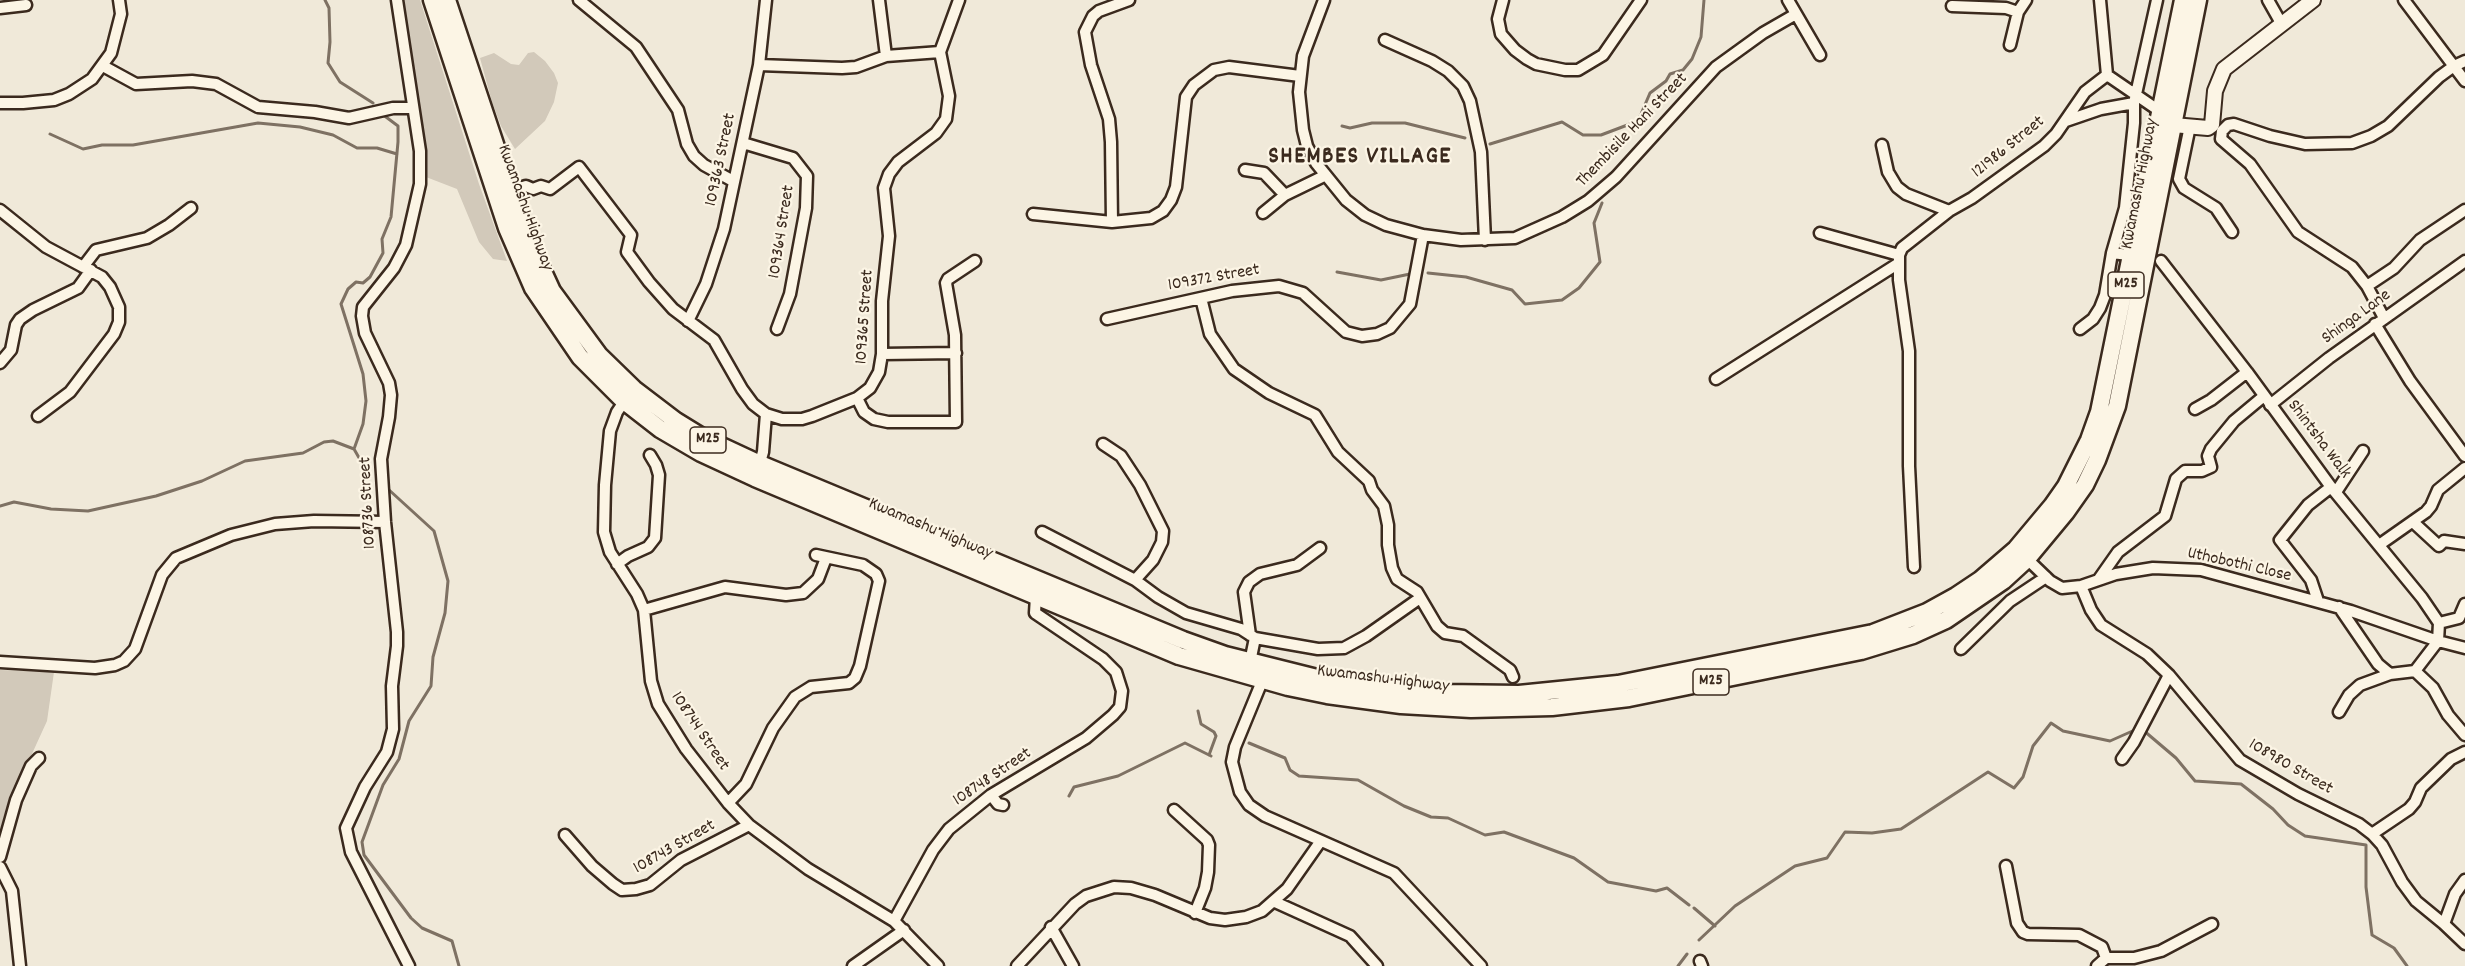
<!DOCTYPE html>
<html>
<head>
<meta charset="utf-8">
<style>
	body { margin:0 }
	canvas { display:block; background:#f0e9d9 }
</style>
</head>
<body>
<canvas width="2465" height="966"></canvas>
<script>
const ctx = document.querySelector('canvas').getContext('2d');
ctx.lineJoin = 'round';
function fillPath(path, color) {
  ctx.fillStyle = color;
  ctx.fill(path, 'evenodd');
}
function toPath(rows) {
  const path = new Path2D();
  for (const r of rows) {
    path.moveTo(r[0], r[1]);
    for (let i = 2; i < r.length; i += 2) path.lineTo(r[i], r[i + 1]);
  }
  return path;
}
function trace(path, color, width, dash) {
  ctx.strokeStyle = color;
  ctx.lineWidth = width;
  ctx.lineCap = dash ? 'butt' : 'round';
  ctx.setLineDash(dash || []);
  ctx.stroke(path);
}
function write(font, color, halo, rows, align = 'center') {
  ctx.font = font + ' Dekko,sans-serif';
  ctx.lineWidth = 4.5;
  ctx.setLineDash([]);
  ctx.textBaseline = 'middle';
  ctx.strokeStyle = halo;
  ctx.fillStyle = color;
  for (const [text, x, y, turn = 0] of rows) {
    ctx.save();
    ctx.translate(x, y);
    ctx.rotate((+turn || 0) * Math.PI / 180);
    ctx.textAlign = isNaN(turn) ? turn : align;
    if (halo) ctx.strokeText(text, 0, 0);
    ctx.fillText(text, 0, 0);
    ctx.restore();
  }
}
const green = toPath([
	[404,0,420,0,479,184,507,261,493,259,479,242,457,189,426,177,425,143],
	[534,52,545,61,554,73,558,83,554,102,545,121,515,149,501,126,492,102,480,58,494,53,511,64,519,65,528,53],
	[0,670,54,672,47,721,4,815,0,830]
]);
const stream = toPath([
	[325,0,329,8,330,42,328,63,340,82,373,103],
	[1342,126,1350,128,1372,123,1405,123,1465,138],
	[50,134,83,149,102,145,133,145,258,123,300,127,333,135,357,148,377,148,397,154],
	[1490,144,1562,122,1583,135,1601,135,1638,121,1650,93,1666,81,1670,74,1683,70,1692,59,1701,37,1704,0],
	[1337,272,1381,280,1410,274],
	[1428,273,1466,277,1512,290,1525,304,1562,300,1579,288,1600,262,1594,223,1602,203],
	[354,449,363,424,366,401,363,374,341,304,348,289,356,282,363,283,370,277,383,253,382,239,391,217,398,142,398,126,382,114],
	[388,489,434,531,448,581,445,613,433,657,431,686,409,721,399,759,383,785,362,842,364,855,411,918,422,928,452,941,459,966],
	[0,506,14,502,51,509,88,511,156,496,202,481,245,461,303,453,324,442,333,441,354,449,370,477],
	[1198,711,1201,724,1214,732,1216,736,1209,755],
	[2143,730,2176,758,2195,781,2241,784,2273,809,2288,825,2305,836,2366,845,2366,887,2372,935,2394,948,2407,966],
	[1249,743,1285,758,1290,770,1299,776,1358,780,1404,806,1431,817,1448,818,1485,835,1504,832,1574,858,1608,882,1656,891,1667,888,1689,905],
	[1069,796,1074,787,1118,776,1185,743,1211,756],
	[1694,908,1715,926],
	[1699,940,1735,906,1795,866,1827,858,1845,832,1872,833,1901,829,1988,772,2014,788,2023,777,2033,746,2051,723,2063,731,2110,741,2137,729],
	[1678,966,1687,954]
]);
const minor = toPath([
	[397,0,420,151,420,184,406,245,394,268,363,307,362,316,365,333,389,383,391,395,389,417,381,459,385,522,397,632,397,646,392,686,393,729,387,752,365,787,346,828,351,852,409,966],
	[579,0,636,47,678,110,687,144,694,156,704,165,733,181],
	[879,0,886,56],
	[1324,0,1303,56,1299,92,1303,130,1307,146,1316,163,1346,200,1365,215,1386,225,1423,235,1461,240,1515,238,1562,217,1588,201,1616,177,1716,67,1763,33,1796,14],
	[1503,0,1498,19,1501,34,1515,50,1527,59,1536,64,1565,70,1578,70,1603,55,1641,0],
	[1788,0,1820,55],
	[2100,0,2107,75],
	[2268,0,2281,23],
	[2404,0,2465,81],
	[1952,6,2006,8,2018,12],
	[0,8,26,5],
	[1385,40,1432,61,1448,71,1463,86,1470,101,1481,152,1485,240],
	[2010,45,2018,12,2026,0],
	[759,65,842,68,856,67,886,56,940,52,959,0],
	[103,66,136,84,192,81,216,84,258,107,315,112,349,118,393,108,413,108],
	[2107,75,2161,112],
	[0,103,23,103,54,100,69,94,92,79,111,53,121,14,119,0],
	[2066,121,2101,109,2134,103],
	[2190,126,2179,179,2184,188,2216,208,2232,232],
	[743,143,793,158,807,176,806,208,790,294,777,329],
	[1882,145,1888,172,1897,187,1906,194,1949,211,1972,198,2044,146,2056,134,2085,92,2107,75],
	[1245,170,1264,173,1285,195],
	[510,191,526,186,533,189,541,186,550,189,579,167,631,235,627,252,649,282,673,309,714,340,742,389,753,404,766,414,782,419,802,419,812,416,857,398,870,388,879,372,882,354,882,301,889,236,884,188,889,174,898,162,936,133,946,119,949,96,940,52],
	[0,210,46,247,102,277,110,287,119,307,119,322,114,334,70,392,38,416],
	[1263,213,1285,195,1324,176],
	[1033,214,1112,222,1151,218,1163,211,1171,200,1176,187,1186,97,1194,85,1214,70,1229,67,1300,76],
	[1112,222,1111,142,1109,119,1091,65,1085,32,1093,16,1099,11,1129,0],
	[1820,233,1899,255],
	[2137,256,2112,253,2125,208,2134,123,2134,103,2157,0],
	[2161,261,2247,372,2331,487,2422,598,2439,623,2438,641,2415,671,2390,674,2378,664,2339,607],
	[83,267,96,250,147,238,169,225,191,208],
	[2367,286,2394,268,2420,240,2465,210],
	[1201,298,1210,334,1234,369,1269,393,1315,415,1338,452,1369,481,1372,490,1384,506,1388,525,1388,545,1392,568,1397,579,1417,592,1437,626,1445,633,1463,636,1510,670,1513,677],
	[2384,318,2367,286,2352,267,2298,232,2250,164,2221,139,2222,131,2228,125,2234,124,2270,136,2305,144,2352,143,2371,136,2388,126,2439,77,2454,66,2465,61],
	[1107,319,1232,291,1279,286,1303,293,1346,332,1362,336,1377,334,1390,328,1410,304,1423,235],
	[688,321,706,284,724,229,759,65,766,0],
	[2375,324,2410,381,2465,456],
	[2080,329,2093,319,2100,308,2105,295,2112,253],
	[882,354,956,353],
	[0,363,11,350,16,325,20,319,33,310,78,288,91,270],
	[1716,379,1899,263],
	[628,396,617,412,610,431,605,485,604,532,610,552,637,594,644,610,651,681,658,704,686,749,728,803,749,825,808,869,894,921,938,966],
	[857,398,864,412,874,419,888,422,956,422,955,335,946,283,948,279,975,261],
	[2270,405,2329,358,2465,261],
	[2195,409,2211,400,2247,372],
	[1103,444,1121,456,1140,485,1163,531,1162,542,1153,560,1135,580],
	[758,469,763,452,766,414],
	[2336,492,2363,451],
	[2413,522,2439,546,2444,541,2465,544],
	[1042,532,1135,580,1158,597,1186,613,1241,629,1255,638,1250,662],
	[2379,545,2426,512,2431,506,2438,490,2465,468],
	[2023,555,2050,581,2062,588,2081,586,2116,574,2153,568,2201,570,2351,611,2438,641,2465,648],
	[617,564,628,556,648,547,655,538,659,475,656,465,650,455],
	[1914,567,1909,466,1909,351,1899,280,1899,255,1902,248,1949,211],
	[2099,579,2118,552,2165,516,2176,479,2185,471,2202,471,2211,467,2208,456,2211,449,2234,421,2264,396],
	[2081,586,2091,610,2101,625,2147,654,2169,675,2240,760,2298,794,2359,824,2372,834,2382,845,2402,882,2416,901,2444,924,2465,944],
	[2318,601,2311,580,2280,540,2308,505,2331,487],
	[644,610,725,587,786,595,803,593,818,579,826,558],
	[2439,623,2459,618,2465,604],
	[1250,635,1244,592,1249,582,1260,574,1297,565,1320,548],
	[1255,638,1318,649,1344,648,1366,636,1420,598],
	[1961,649,2010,601,2046,577],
	[0,662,95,668,115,665,124,661,135,649,162,575,176,558,231,535,275,524,314,521,385,522],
	[2415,671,2433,688,2448,715,2465,735],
	[1265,674,1235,747,1232,762,1240,792,1249,805,1265,816,1394,873,1481,966],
	[2339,712,2349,695,2360,685,2390,674],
	[2122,759,2134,742,2169,675],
	[991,795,998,804,1003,805],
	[728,803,746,784,773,728,795,697,811,687,849,683,855,678,860,666,879,581,876,574,863,565,816,555],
	[1174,810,1207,840,1209,845,1208,872,1205,888,1195,913],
	[2372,834,2409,809,2415,802,2421,788,2451,759,2465,752],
	[565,835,592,866,613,884,622,890,636,889,650,885,681,860,749,825],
	[0,857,16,800,31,766,39,758],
	[2006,866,2017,923,2023,932,2028,934,2079,935,2102,947,2106,958],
	[0,867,12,891,20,966],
	[1275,902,1350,936,1377,966],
	[894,921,933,850,949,829,991,795,1086,738,1113,715,1120,707,1122,691,1116,672,1103,659,1035,613,1036,596],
	[2444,924,2455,894,2465,880],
	[1051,927,1073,966],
	[1700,961,1702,966],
	[853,966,904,930],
	[1017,966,1075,904,1086,896,1114,887,1131,888,1155,895,1210,918,1225,920,1246,917,1262,911,1287,889,1320,842],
	[2097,966,2106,958,2134,958,2161,951,2212,924]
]);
const tertiary = toPath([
	[2173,125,2208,128,2212,125,2215,91,2224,69,2313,0]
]);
const primary = toPath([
	[432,0,507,228,533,288,580,357,624,401,660,429,701,453,755,478,1179,656,1288,687,1327,695,1401,705,1471,709,1552,707,1629,698,1861,651,1913,635,1946,620,2003,581,2027,559,2066,512,2085,485,2097,460,2117,406,2198,0],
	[447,0,523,228,552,291,599,355,634,389,676,421,702,437,760,464,1183,640,1225,655,1321,679,1372,687,1443,693,1519,694,1618,684,1873,633,1927,612,1956,596,1980,580,2016,549,2052,506,2066,486,2089,440,2099,412,2183,0]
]);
const shields = [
	[2126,285,36],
	[708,440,36],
	[1711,682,36]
];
const shieldNames = [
	["M25",2126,285],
	["M25",708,440],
	["M25",1711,682]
];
const streetNames = [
	["Thembisile Hani Street",1633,131,-46],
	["121986 Street",2009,148,-39],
	["109363 Street",722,160,-78],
	["Kwamashu Highway",2141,184,-79],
	["Kwamashu Highway",524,208,70],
	["109364 Street",783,232,-81],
	["109372 Street",1214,279,-10],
	["109365 Street",866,317,-86],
	["Shinga Lane",2357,318,-36],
	["Shintsha Walk",2318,440,53],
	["108736 Street",369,503,-93],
	["Kwamashu Highway",930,530,23],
	["Uthobothi Close",2239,566,13],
	["Kwamashu Highway",1383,680,7],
	["108744 Street",699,732,56],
	["108980 Street",2290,768,30],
	["108748 Street",993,778,-34],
	["108743 Street",675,848,-30]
];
const districtNames = [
	["SHEMBES VILLAGE",1360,159]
];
fillPath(green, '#d2c9ba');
trace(stream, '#7e7163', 3);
trace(minor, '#3b2a1e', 15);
trace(tertiary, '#3b2a1e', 18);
trace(primary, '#3b2a1e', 21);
trace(minor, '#fcf5e5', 10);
trace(tertiary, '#fcf5e5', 14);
trace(primary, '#fcf5e5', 16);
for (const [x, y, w] of shields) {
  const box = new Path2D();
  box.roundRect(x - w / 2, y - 13, w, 26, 4.5);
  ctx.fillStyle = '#fcf5e5';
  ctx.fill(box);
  trace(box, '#3b2a1e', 1.5);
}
write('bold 16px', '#3b2a1e', null, shieldNames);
write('18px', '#3b2a1e', '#fcf5e5', streetNames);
ctx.letterSpacing = '1.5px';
write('bold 24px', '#3b2a1e', '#fcf5e5', districtNames);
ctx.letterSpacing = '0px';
</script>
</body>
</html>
